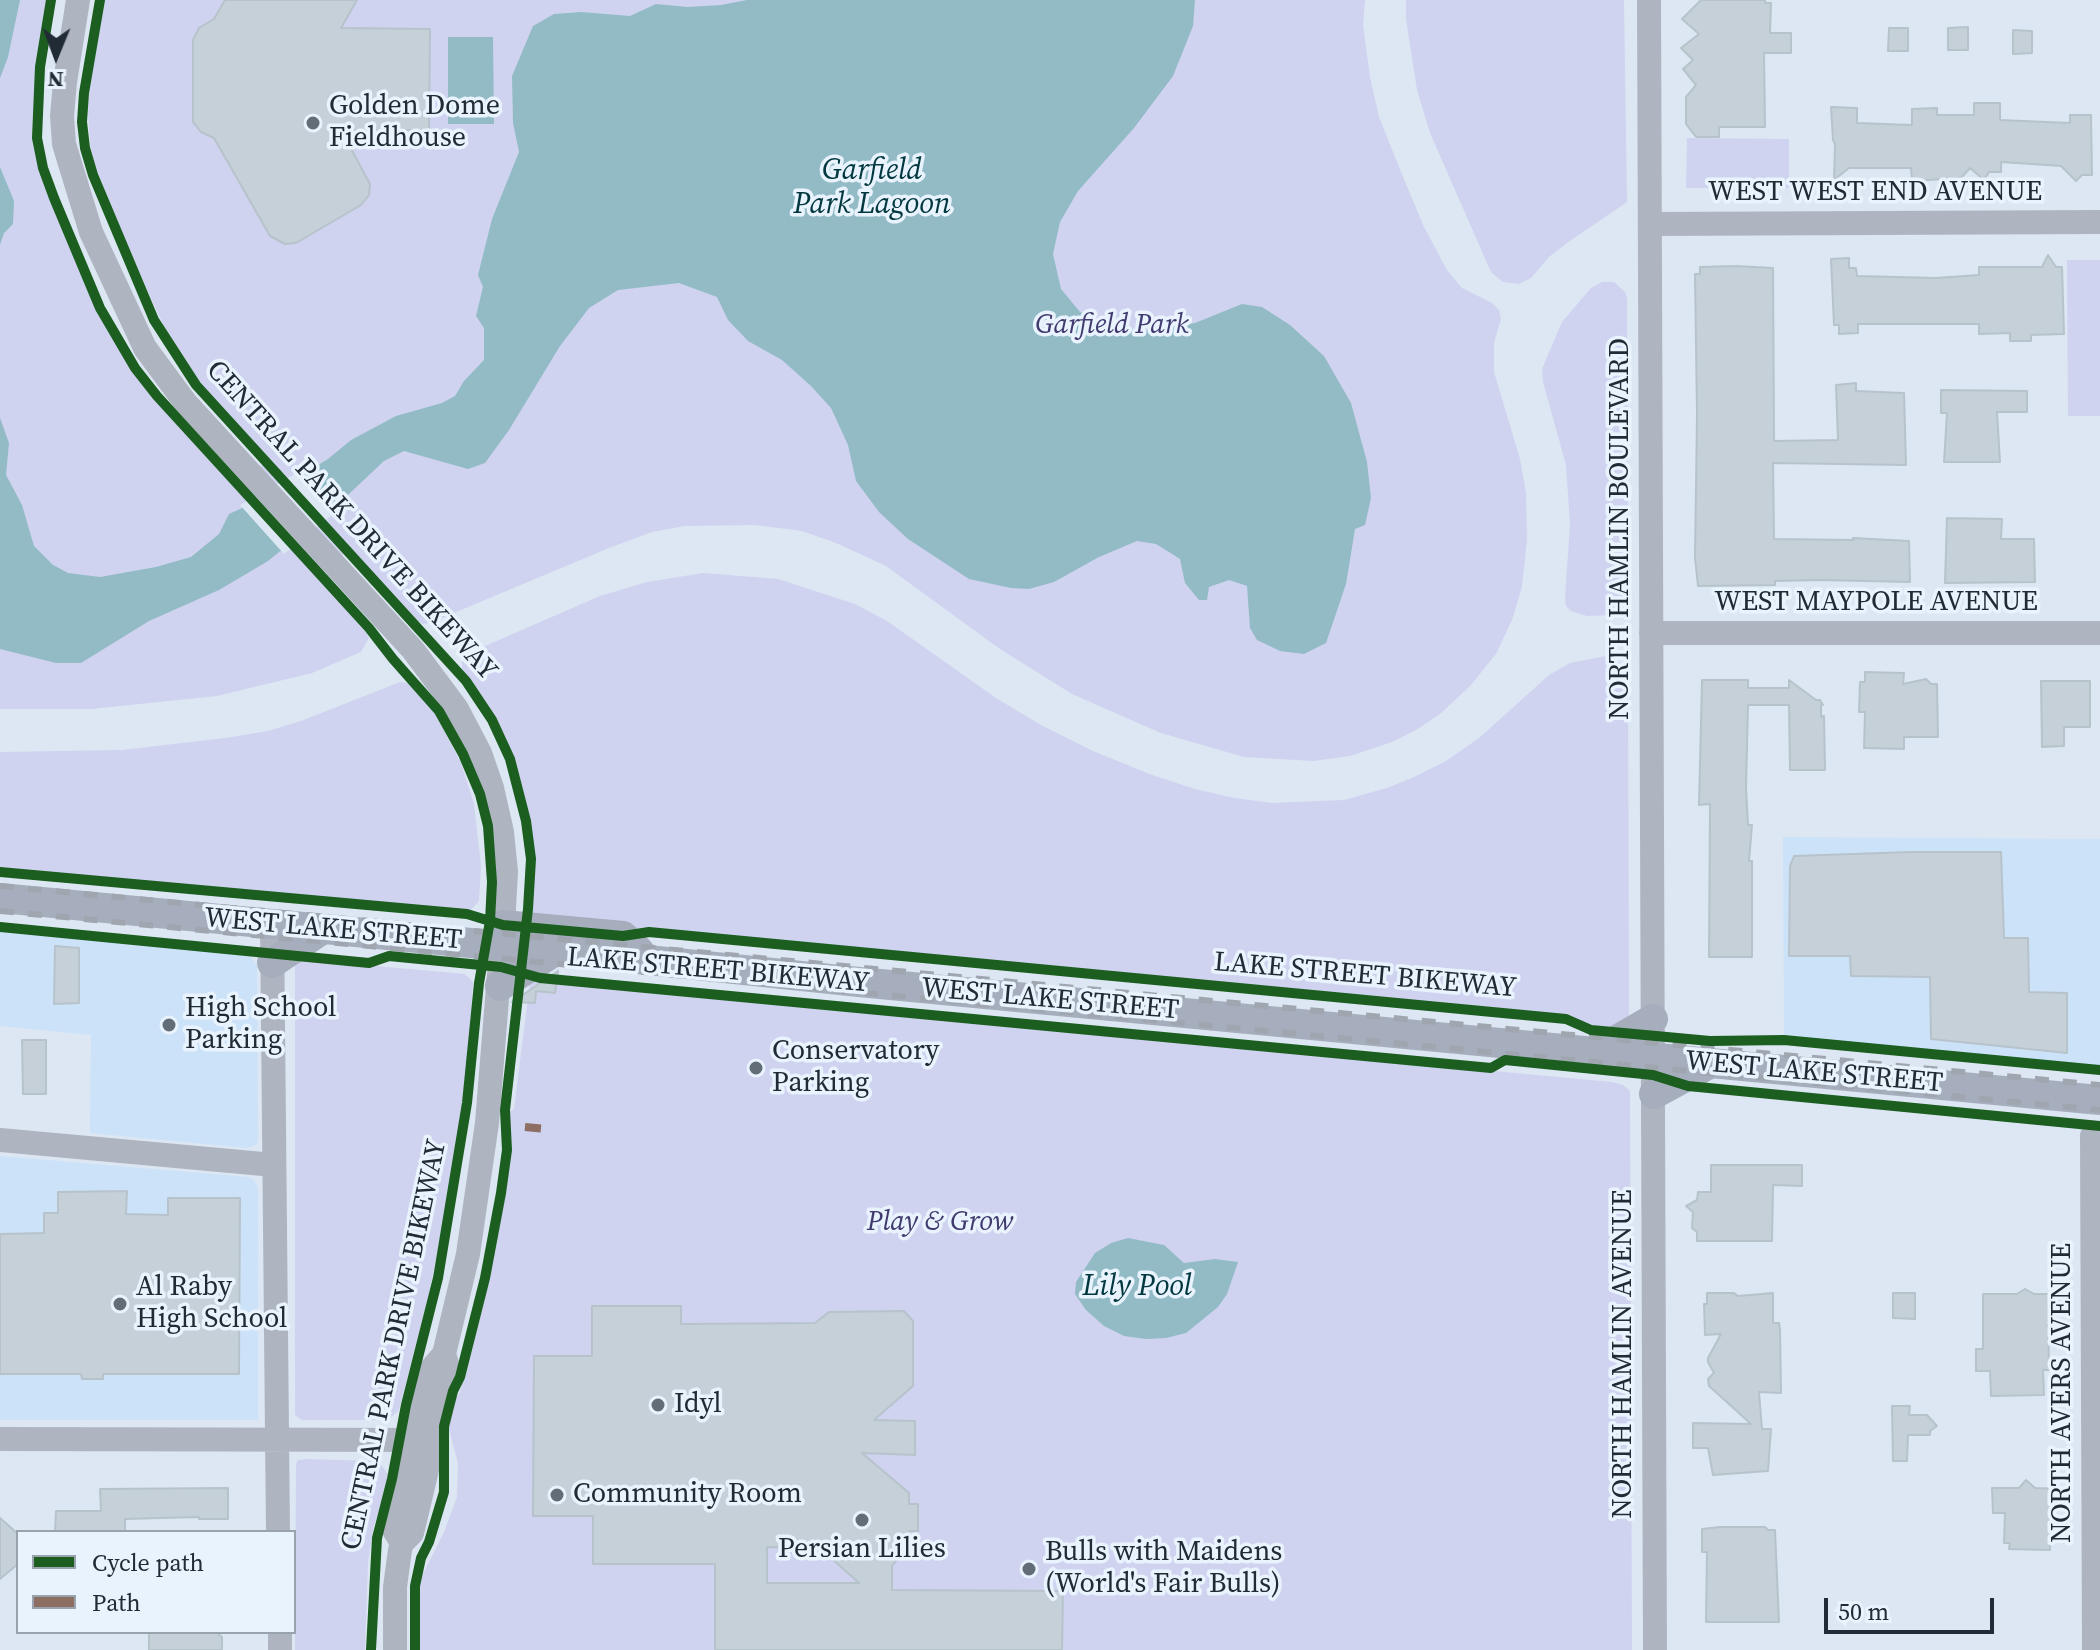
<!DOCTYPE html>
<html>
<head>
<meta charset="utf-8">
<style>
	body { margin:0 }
	#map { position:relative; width:2100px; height:1650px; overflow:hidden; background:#dce7f3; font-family:"Source Serif 4",serif }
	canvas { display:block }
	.legend { position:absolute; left:16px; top:1530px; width:280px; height:104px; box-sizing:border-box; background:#e9f3fe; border:2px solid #99a3ae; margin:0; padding:10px 14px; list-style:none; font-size:24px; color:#212b35 }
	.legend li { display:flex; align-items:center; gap:16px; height:40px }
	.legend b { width:40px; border:2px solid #99a3ae }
	.north { position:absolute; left:16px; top:16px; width:80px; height:80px; -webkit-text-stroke:6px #e9f3fe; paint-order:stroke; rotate:181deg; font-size:22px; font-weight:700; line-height:32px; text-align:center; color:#212b35 }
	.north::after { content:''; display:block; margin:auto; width:28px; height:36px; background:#212b35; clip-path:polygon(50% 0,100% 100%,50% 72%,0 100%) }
	.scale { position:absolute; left:1824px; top:1598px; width:170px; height:36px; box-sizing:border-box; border:4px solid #212b35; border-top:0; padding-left:10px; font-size:24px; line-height:28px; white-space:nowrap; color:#212b35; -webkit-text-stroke:6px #e9f3fe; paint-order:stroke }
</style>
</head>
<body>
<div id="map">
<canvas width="2100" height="1650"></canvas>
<ul class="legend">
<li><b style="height:10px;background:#1b5e20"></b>Cycle path</li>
<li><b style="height:10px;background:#8d6e63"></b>Path</li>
</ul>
<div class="north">N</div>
<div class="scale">50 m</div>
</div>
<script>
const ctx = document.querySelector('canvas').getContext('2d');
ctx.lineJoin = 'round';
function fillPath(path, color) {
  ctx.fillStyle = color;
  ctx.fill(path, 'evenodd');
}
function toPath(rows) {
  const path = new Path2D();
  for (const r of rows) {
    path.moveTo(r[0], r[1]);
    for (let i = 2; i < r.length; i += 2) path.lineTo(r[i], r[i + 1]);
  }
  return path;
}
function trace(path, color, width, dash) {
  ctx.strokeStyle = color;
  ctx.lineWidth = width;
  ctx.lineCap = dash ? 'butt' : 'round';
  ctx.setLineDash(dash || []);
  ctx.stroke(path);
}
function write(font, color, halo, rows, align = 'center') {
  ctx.font = font + ' "Source Serif 4",serif';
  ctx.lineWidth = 7;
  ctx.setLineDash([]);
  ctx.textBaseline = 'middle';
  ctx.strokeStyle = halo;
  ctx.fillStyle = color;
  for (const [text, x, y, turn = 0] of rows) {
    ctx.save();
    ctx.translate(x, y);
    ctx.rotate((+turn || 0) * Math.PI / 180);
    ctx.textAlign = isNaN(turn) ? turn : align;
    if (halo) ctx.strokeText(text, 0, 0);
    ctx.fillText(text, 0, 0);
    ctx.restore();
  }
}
const built = toPath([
	[1783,837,2100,839,2100,1066,1784,1036],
	[0,930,250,954,257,966,258,1141,256,1145,247,1148,90,1133,91,1035,0,1026],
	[0,1156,248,1177,254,1180,258,1188,258,1420,0,1420]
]);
const green = toPath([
	[0,0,49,0,36,82,36,149,45,180,100,314,135,373,235,487,268,460,193,377,176,352,133,260,91,155,88,113,89,83,104,0,1365,0,1363,25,1370,77,1379,117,1401,172,1424,227,1447,270,1462,288,1492,303,1499,310,1501,319,1494,343,1494,372,1520,459,1526,493,1527,539,1522,587,1512,620,1496,654,1470,686,1440,714,1416,730,1392,742,1350,756,1313,761,1244,757,1161,733,1072,694,1000,649,886,566,836,543,802,531,755,525,684,526,652,532,609,548,430,623,423,624,416,621,349,549,317,576,365,631,369,638,361,652,312,673,217,696,91,709,0,709],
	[1406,0,1624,0,1627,202,1567,243,1549,257,1531,278,1519,284,1503,282,1491,272,1430,133,1417,90,1406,19],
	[1687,138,1789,139,1789,188,1686,188],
	[2067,260,2100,260,2100,416,2068,416],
	[1602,282,1614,282,1625,292,1627,299,1628,602,1612,615,1587,616,1571,611,1566,606,1565,598,1570,524,1566,465,1543,382,1542,369,1562,322,1591,288],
	[703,573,778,579,855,604,887,621,996,698,1041,725,1093,751,1152,775,1195,789,1234,798,1272,803,1344,800,1387,788,1414,777,1446,761,1479,738,1549,675,1570,663,1606,656,1616,660,1625,667,1628,679,1629,1017,1617,1028,1592,1027,1574,1017,535,919,532,910,533,846,526,806,518,775,506,743,462,670,462,662,469,653,600,596,647,582],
	[400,682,407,683,415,688,435,714,461,763,474,804,481,866,479,901,471,910,462,911,0,869,0,752,122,750,225,738,268,731,301,721],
	[298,959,465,974,473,982,469,1044,462,1108,450,1186,429,1294,399,1410,388,1420,302,1420,295,1415,295,965],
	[530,981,1612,1082,1623,1085,1630,1091,1632,1650,418,1650,418,1584,444,1532,457,1497,458,1463,448,1426,455,1399,460,1392,491,1258,508,1159,510,1142,507,1117,508,1112,514,1109],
	[307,1459,371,1461,380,1463,387,1473,388,1480,373,1529,368,1562,365,1650,295,1650,296,1464,298,1460]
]);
const water = toPath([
	[0,0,20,0,8,57,0,78],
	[747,0,1195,0,1193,26,1173,76,1134,128,1078,191,1060,222,1053,254,1061,289,1080,312,1116,328,1145,330,1195,323,1242,304,1262,307,1290,325,1324,356,1351,403,1367,462,1371,498,1365,525,1355,529,1346,584,1326,643,1304,654,1280,651,1257,640,1250,628,1247,586,1229,580,1209,587,1207,600,1199,600,1185,583,1180,559,1156,544,1137,541,1099,557,1054,582,1029,589,1011,588,969,579,908,539,879,512,856,481,848,445,831,408,811,386,782,360,748,341,728,320,717,297,679,283,618,290,589,308,560,346,509,430,485,463,468,469,404,451,384,461,335,507,268,561,219,590,149,621,81,663,56,663,0,649,0,418,9,443,6,475,22,505,34,546,53,565,68,573,100,577,156,567,191,557,219,534,229,514,260,500,328,459,351,440,396,416,442,403,455,396,464,381,484,360,484,328,476,316,483,287,478,275,492,219,519,152,513,123,512,76,533,26,554,14,581,12,630,16,656,4,688,7,721,5],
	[448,37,493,37,494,124,448,124],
	[0,167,14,201,13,224,4,233,0,245],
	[1128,1238,1164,1245,1184,1263,1215,1259,1238,1262,1227,1294,1218,1307,1186,1333,1166,1338,1146,1339,1124,1336,1104,1326,1086,1310,1075,1294,1076,1282,1095,1253,1111,1243]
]);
const pier = toPath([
	[295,474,332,515,284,554,240,505]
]);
const building = toPath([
	[225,0,357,0,341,28,430,29,429,130,341,130,370,184,369,195,361,205,296,243,285,244,270,236,214,138,201,132,193,122,193,40,199,28,214,19,225,0],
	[1701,0,1765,0,1765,3,1771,3,1770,33,1791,33,1791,53,1764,53,1765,127,1719,127,1719,137,1696,137,1686,124,1686,97,1696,85,1683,69,1693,60,1681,48,1699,34,1682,19,1701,0],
	[1968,27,1968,50,1948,50,1948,28,1968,27],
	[1889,28,1908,28,1908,51,1888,51,1889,28],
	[2013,30,2032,31,2032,53,2013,54,2013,30],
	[1974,103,2000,103,2000,120,2070,123,2070,115,2091,115,2092,175,2082,175,2076,181,2061,166,2001,162,2001,172,1989,172,1984,180,1970,168,1961,178,1912,181,1911,168,1849,168,1834,180,1835,144,1833,140,1831,107,1857,108,1857,123,1912,125,1912,109,1937,108,1937,115,1974,115,1974,103],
	[2048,255,2056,267,2062,267,2064,334,2031,335,2031,341,2010,341,2010,333,1979,334,1979,324,1858,324,1858,333,1839,334,1839,325,1834,325,1831,259,1849,258,1849,268,1856,268,1857,276,1935,278,1979,275,1979,267,2042,267,2048,255],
	[1735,266,1773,268,1774,441,1838,440,1836,385,1856,383,1856,391,1904,393,1906,465,1773,463,1774,539,1854,540,1853,538,1909,541,1910,582,1820,580,1775,581,1775,585,1698,586,1695,558,1697,415,1695,274,1700,274,1700,267,1735,266],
	[1941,390,2027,391,2027,412,1997,412,2000,462,1944,462,1947,413,1941,413,1941,390],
	[1947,518,2002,519,2001,539,2034,539,2035,582,1945,583,1947,518],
	[1865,672,1904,673,1903,684,1926,679,1931,684,1937,684,1938,737,1904,737,1904,749,1864,748,1865,712,1859,712,1860,682,1865,682,1865,672],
	[1702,680,1748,680,1748,688,1789,688,1789,680,1816,700,1820,700,1823,705,1821,705,1821,717,1824,716,1825,770,1790,770,1789,705,1748,705,1746,788,1748,825,1752,825,1749,861,1752,861,1752,957,1709,957,1710,804,1699,805,1702,680],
	[2041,681,2090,681,2090,727,2064,727,2064,746,2042,747,2041,681],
	[1911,852,2001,852,2004,938,2028,938,2029,992,2067,993,2067,1053,1931,1039,1930,977,1851,976,1850,956,1789,956,1790,866,1794,856,1911,852],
	[55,946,79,948,79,1003,54,1004,55,946],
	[558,971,555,993,536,991,535,1003,512,1002,558,971],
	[22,1040,46,1040,46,1094,23,1094,22,1040],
	[1711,1165,1802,1165,1802,1186,1773,1185,1772,1241,1697,1241,1697,1232,1692,1228,1693,1212,1686,1206,1697,1200,1698,1192,1711,1192,1711,1165],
	[127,1191,126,1214,168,1215,168,1198,240,1198,239,1374,103,1374,103,1379,82,1379,81,1374,0,1374,0,1234,44,1233,44,1213,58,1213,58,1192,127,1191],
	[2025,1289,2034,1294,2067,1294,2048,1308,2049,1370,2043,1370,2044,1395,1991,1396,1990,1371,1976,1371,1976,1349,1983,1349,1983,1294,2017,1294,2025,1289],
	[1707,1293,1734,1293,1738,1296,1773,1293,1773,1323,1779,1323,1780,1329,1781,1393,1759,1392,1762,1429,1771,1429,1768,1471,1713,1475,1708,1448,1693,1448,1693,1423,1751,1424,1709,1386,1708,1379,1714,1373,1708,1362,1708,1358,1721,1334,1705,1335,1704,1304,1707,1304,1707,1293],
	[1893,1293,1915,1293,1915,1319,1893,1318,1893,1293],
	[592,1306,681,1306,681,1324,815,1323,829,1312,904,1311,913,1321,913,1386,874,1420,915,1421,915,1455,862,1453,909,1493,909,1504,918,1504,918,1531,909,1531,909,1544,892,1566,892,1590,1063,1591,1062,1650,715,1650,715,1564,593,1564,593,1516,533,1516,534,1356,592,1356,592,1306],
	[767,1547,820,1548,859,1583,767,1583,767,1547],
	[1892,1406,1910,1406,1909,1415,1927,1415,1937,1426,1930,1431,1930,1435,1908,1435,1907,1461,1893,1461,1892,1406],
	[2026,1480,2035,1488,2066,1489,2051,1503,2050,1550,2009,1549,2010,1543,2004,1543,2005,1513,1993,1513,1992,1488,2019,1488,2026,1480],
	[228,1488,228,1519,199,1519,199,1517,125,1519,125,1532,55,1532,56,1511,101,1511,100,1489,228,1488],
	[0,1518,18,1534,18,1564,0,1579,0,1518],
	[1720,1527,1765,1527,1768,1530,1775,1530,1779,1622,1706,1622,1707,1552,1702,1552,1702,1529,1720,1527],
	[149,1632,216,1632,222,1637,222,1650,149,1650,149,1632]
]);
const minor = toPath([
	[78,0,65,82,62,116,64,144,91,232,145,348,185,402,413,650,457,709,480,753,492,788,502,832,506,872,503,925,487,1123,468,1254,444,1354,427,1374,410,1440,394,1530,402,1543],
	[1649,0,1655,1650],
	[1650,224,2100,222],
	[1651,633,2100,633],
	[272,924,278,1532],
	[2092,1136,2094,1650],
	[0,1140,274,1165],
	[0,1439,433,1440],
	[280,1632,280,1650],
	[395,1650,395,1587,400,1550,402,1543,412,1533,450,1373,444,1354]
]);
const major = toPath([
	[0,898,648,960,859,982,2100,1100],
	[503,925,623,936,639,951],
	[272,963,323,929],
	[500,986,555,951],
	[1596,1052,1653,1019],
	[1654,1094,1711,1063]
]);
const rail = toPath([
	[0,886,2100,1085],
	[0,911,2100,1110]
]);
const quiet = toPath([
	[525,1127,547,1129]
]);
const cycleway = toPath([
	[51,0,40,67,37,138,43,168,54,198,100,308,135,368,157,396,369,628,393,659,439,711,463,754,480,794,488,826,492,882,490,921,479,983,467,1103,438,1278,406,1405,392,1479,377,1538,371,1650],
	[100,0,84,93,82,122,85,148,93,175,154,320,196,385,466,681,492,720,510,759,526,821,531,859,528,909,505,1110,507,1150,501,1193,485,1278,460,1377,453,1391,444,1426,444,1492,429,1542,421,1558,415,1586,415,1650],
	[0,872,467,914,503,925,623,936,649,932,1566,1019,1591,1030,1710,1041,1784,1040,2100,1070],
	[0,927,369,963,389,956,501,967,540,978,1491,1068,1505,1060,1653,1075,1688,1086,2100,1126]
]);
const markers = [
	[313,123,8,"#626d78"],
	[169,1025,8,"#626d78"],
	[756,1068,8,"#626d78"],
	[120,1304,8,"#626d78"],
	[658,1405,8,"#626d78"],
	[557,1495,8,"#626d78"],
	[862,1520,8,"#626d78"],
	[1029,1569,8,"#626d78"]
];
const poiNames = [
	["Golden Dome",329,107],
	["Fieldhouse",329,139],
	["High School",185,1009],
	["Parking",185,1041],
	["Conservatory",772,1052],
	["Parking",772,1084],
	["Al Raby",136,1288],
	["High School",136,1320],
	["Idyl",674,1405],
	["Community Room",573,1495],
	["Persian Lilies",862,1550,"center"],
	["Bulls with Maidens",1045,1553],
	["(World's Fair Bulls)",1045,1585]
];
const streetNames = [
	["WEST WEST END AVENUE",1875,193],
	["CENTRAL PARK DRIVE BIKEWAY",351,521,48],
	["NORTH HAMLIN BOULEVARD",1621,529,-90],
	["WEST MAYPOLE AVENUE",1876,603],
	["WEST LAKE STREET",333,930,5],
	["LAKE STREET BIKEWAY",718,971,5],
	["LAKE STREET BIKEWAY",1365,976,5],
	["WEST LAKE STREET",1050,1000,5],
	["WEST LAKE STREET",1814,1073,5],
	["CENTRAL PARK DRIVE BIKEWAY",395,1345,-78],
	["NORTH HAMLIN AVENUE",1624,1354,-90],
	["NORTH AVERS AVENUE",2063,1393,-90]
];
const parkNames = [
	["Garfield Park",1112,326],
	["Play & Grow",940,1223]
];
const waterNames = [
	["Garfield",872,171],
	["Park Lagoon",872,205],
	["Lily Pool",1137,1287]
];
fillPath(built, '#cce2f9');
fillPath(green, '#cfd3ef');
fillPath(water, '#92bbc6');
fillPath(pier, '#dce7f3');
fillPath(building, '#c5d0d9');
trace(building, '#b7c3cb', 2);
trace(minor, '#afb5c0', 24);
trace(major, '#a6aebd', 30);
trace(rail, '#a0a6b0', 6, [14, 14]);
trace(quiet, '#8d6e63', 8, [16, 8]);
trace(cycleway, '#1b5e20', 10);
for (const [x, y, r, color] of markers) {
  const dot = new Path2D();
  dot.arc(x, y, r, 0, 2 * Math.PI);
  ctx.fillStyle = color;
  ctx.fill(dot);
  trace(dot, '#e9f3fe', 3);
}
write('28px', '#212b35', '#e9f3fe', poiNames, 'left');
write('28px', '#212b35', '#e9f3fe', streetNames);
write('italic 28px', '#413a6f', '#e9f3fe', parkNames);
write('italic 30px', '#01373e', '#e9f3fe', waterNames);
</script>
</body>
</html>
